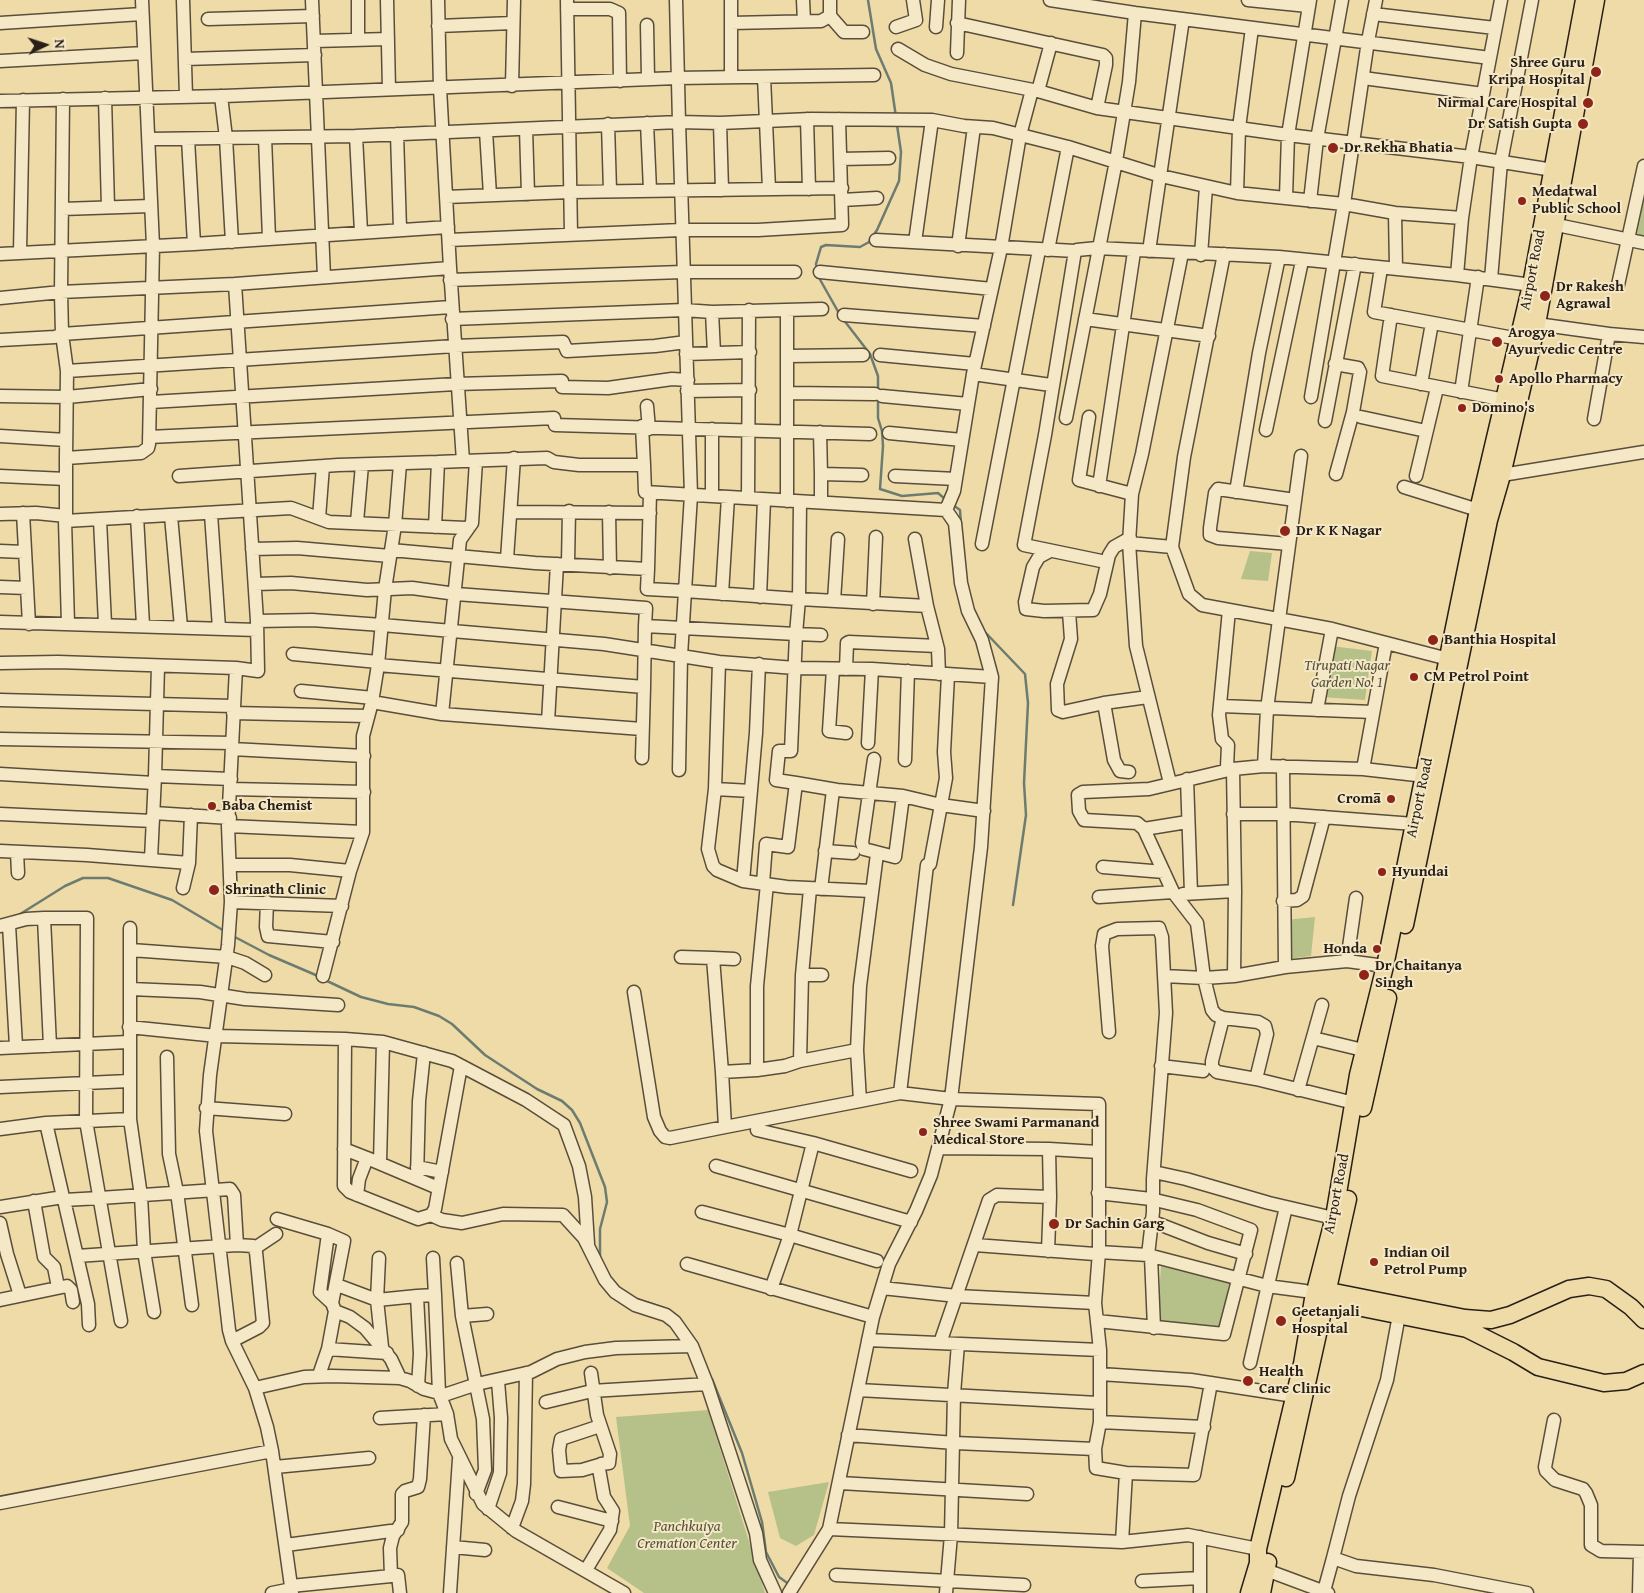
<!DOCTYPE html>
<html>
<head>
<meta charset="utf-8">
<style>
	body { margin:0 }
	#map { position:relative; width:1644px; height:1593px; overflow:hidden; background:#eedba8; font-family:"Gentium Book Plus",serif }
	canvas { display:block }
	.north { position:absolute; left:20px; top:20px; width:50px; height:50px; -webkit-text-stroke:4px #f4e8c6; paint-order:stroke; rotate:86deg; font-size:14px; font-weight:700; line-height:20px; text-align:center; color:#291f17 }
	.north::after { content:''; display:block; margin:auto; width:18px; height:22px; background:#291f17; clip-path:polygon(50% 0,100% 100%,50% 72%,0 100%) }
</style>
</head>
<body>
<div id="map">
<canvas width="1644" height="1593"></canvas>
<div class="north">N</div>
</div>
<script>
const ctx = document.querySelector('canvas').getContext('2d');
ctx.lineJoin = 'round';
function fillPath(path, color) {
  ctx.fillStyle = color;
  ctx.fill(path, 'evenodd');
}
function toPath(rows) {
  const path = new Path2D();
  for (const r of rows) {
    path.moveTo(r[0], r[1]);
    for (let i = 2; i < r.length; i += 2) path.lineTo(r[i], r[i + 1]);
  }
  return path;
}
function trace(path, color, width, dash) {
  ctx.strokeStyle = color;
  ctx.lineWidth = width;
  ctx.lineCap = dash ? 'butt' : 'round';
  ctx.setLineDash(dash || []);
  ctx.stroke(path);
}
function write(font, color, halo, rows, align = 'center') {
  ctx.font = font + ' "Gentium Book Plus",serif';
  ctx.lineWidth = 4;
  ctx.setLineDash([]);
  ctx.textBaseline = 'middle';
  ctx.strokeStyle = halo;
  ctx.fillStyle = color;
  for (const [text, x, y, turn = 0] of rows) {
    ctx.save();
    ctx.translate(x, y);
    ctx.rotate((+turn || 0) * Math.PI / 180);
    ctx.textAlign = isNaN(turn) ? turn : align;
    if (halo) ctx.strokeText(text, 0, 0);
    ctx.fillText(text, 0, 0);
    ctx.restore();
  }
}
const green = toPath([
	[1644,201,1644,240,1636,238],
	[1250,551,1272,553,1268,581,1241,579],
	[1331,646,1372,651,1365,700,1321,697],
	[1315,917,1311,956,1287,959,1285,920],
	[1161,1266,1229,1283,1221,1327,1157,1323],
	[708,1410,765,1593,644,1593,607,1568,630,1526,616,1417],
	[829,1482,814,1535,796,1546,780,1538,768,1492]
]);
const stream = toPath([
	[868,0,876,49,891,83,896,117],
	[817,271,816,264,821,247,826,245,860,247,869,242,877,230,899,181,901,152,897,125],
	[818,276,840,315],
	[843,319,870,354,878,376,878,391],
	[878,399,878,418,882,431,883,446,880,489,902,496,938,493,945,499],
	[953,505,960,510,961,524],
	[984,631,1025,674,1028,703,1024,783,1026,815,1013,905],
	[17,916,65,886,83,878,108,878,172,900,226,932],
	[233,936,269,955,318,976],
	[325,980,361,997,388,1004,414,1007,439,1016,452,1024,485,1055,537,1089,562,1101,572,1110,580,1123,605,1187,607,1202,600,1229,600,1257],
	[634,1298,664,1308],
	[712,1379,742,1453,762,1522,766,1552,779,1577,790,1585]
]);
const minor = toPath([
	[142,0,153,246,149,444,148,448,141,453,66,458,66,516,65,521,291,508,329,522,466,528,470,526],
	[183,0,186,96],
	[312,0,324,277],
	[387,0,389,89],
	[567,0,571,234],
	[676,0,679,122,720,123,811,119,932,120,964,126,993,128,1068,147,1161,176,1237,193,1344,204,1395,213,1462,218],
	[731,0,731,23,821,21,830,16,830,0],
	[803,0,804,21],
	[1050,0,1135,13,1490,58],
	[1248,0,1308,6],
	[567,9,610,9,619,13,620,81],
	[1373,14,1495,28],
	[830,16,844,32,863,32],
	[208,19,313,16],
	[0,23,142,14],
	[957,23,1103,55,1106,58,1106,65,1097,108],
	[647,25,648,79],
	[438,26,513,23],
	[896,27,916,20,913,0],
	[936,27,938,0],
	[358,39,358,0],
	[315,41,388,39],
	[898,49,925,65,951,74,1038,91,1097,108,1288,135,1471,157,1553,170],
	[957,53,959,0],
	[185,59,315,55],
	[0,61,144,53],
	[731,77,731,23],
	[764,77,769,189],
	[1363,78,1483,94],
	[512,86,514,0],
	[1038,91,1051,43],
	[221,96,226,138,232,242],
	[105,98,108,207],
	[63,99,61,292,62,334,67,371,66,458],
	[0,101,224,96,677,78,874,75],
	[807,119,809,189],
	[647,123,650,190],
	[720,123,722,190],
	[608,124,610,191],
	[526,129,528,194],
	[486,131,490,195],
	[397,134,400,229],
	[356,136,361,232],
	[265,138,269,238],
	[149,139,356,136,679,122,691,495,685,591,799,599,800,502],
	[188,139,194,244],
	[840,159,889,158],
	[1237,193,1239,128,1252,28],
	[446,197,570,192,842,188],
	[1286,197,1288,135,1310,0],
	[842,200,877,198],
	[1310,201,1317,139,1342,0],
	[62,209,151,206],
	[1395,213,1396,268],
	[1557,225,1644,243],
	[449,240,681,230,758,230,842,225,839,119],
	[876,240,1075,251],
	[915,242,932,120],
	[958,246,974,127],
	[1048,250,1068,147],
	[1149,251,1183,19],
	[20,252,23,100],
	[0,254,194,244,448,227],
	[1224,254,1184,457,1172,547,1189,594,1202,605,1332,629,1456,661],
	[1201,255,1206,187],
	[450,268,463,461,547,458,554,462,579,465,644,465,645,492,946,510,954,491,973,374,1001,248,1020,135,1032,90],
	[1381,268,1374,312,1519,339],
	[820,272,992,289],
	[1457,275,1462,218,1471,157,1501,0],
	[1491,279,1501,162,1532,0],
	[450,280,682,272,795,272],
	[1618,285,1644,166],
	[0,298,61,292,235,284],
	[787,310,787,501],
	[712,312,714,353],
	[844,315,984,326],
	[1391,315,1382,376,1505,400],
	[452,319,684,310,712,312,822,309],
	[1085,319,1209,336],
	[1537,324,1609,334,1644,337],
	[0,340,55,337,62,334,451,307],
	[686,354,750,352],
	[880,355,975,364],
	[788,356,863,355],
	[1335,364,1358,368,1360,372,1353,412,1336,474],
	[67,371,455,346,563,342,567,351,655,346,686,342],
	[973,374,1051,385],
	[1421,384,1432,323],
	[687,391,750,390],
	[1461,392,1478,277],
	[788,393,875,394],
	[0,396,67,397,151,389],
	[882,396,968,404],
	[1311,397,1344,204,1368,41,1376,0],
	[151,402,456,384,562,381,562,387,608,388,672,379,688,380],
	[647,406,649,429],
	[1089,417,1079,480,1132,494],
	[1361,417,1426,431],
	[1066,418,1116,161,1129,82,1135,13],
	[1594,419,1609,334],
	[1325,421,1355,264],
	[642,426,644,465],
	[1266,430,1302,261],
	[820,432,821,474],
	[889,433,962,440],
	[0,436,66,440],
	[149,437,554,418,555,425,870,434],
	[476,461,472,523,460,540,442,714,548,722],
	[1502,475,1644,452],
	[0,476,66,479],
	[179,476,338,465,438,462],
	[895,476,956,479],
	[1416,476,1437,388],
	[1099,486,1134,252],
	[1404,487,1478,510],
	[1236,492,1259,353,1279,257],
	[712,496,712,429],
	[748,498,749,310],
	[821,502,821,474,862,475],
	[511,512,650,513],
	[609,512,610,568],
	[23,513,29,624],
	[0,514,36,513,66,516],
	[211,514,219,628],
	[137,516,143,625],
	[171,516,181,627],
	[319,518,323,466],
	[100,520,105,624],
	[65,521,68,624],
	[357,522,362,465],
	[435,527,438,462,463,461],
	[915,539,927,606],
	[1129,543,1172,547],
	[982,544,1039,250],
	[1289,544,1218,538,1210,535,1210,528,1215,493,1218,489,1295,500],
	[252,549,297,548,390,556],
	[0,551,24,552],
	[1050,551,1039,557,1033,567,1025,602,1026,609,1044,611,1093,610,1100,594,1109,555,1114,547,1130,538],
	[507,559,514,458],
	[1106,562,1024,545,1045,435,1075,251,1077,250,1097,248,1279,257,1457,275,1539,286],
	[568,563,569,511],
	[557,564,548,722,642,729],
	[648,569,650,493],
	[255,584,291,583,367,590,412,588,456,594,646,608,645,626,796,634,791,751,779,751,776,780,796,783,788,847,766,844,763,883],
	[0,587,27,588],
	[722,594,728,497],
	[760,597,764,500],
	[834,601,838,539],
	[873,604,876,537],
	[1229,610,1219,715,1222,739,1228,745,1227,767,1233,769,1235,891,1234,976],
	[1069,612,1071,639,1057,684,1058,710,1063,712,1104,703,1148,697],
	[257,621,312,620,382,625,604,644,681,656,685,591,647,589,648,569,535,563,391,550],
	[0,622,257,630],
	[821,635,796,634,799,599,927,606,938,649,939,674],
	[293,654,378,662],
	[719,662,715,789,708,849,713,866,717,870,743,881,787,887,871,891],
	[0,663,58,662,236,668],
	[378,665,644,687,645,626],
	[833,669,829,731,846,733],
	[846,669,847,643,849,642,937,646],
	[301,691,373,698],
	[0,700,233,706],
	[372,702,442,714],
	[1104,703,1114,760,1120,771,1129,772],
	[1221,706,1373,712],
	[1317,710,1332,629],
	[233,713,367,716],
	[0,739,232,743],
	[868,743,872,669],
	[232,749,364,756],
	[642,758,644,687],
	[874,759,862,843,864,849,895,857,903,796],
	[905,760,908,671],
	[1264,766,1267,709,1301,456],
	[1283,766,1285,967],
	[1363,769,1386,643],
	[679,770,681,656,719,662,795,668,872,669,992,677],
	[0,774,154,783],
	[155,776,158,666],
	[1187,779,1191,893],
	[796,783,837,790,903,796,941,805,984,811],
	[1170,783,1136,646,1129,543,1132,494,1142,454,1182,253],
	[231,789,364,792],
	[715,789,751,791],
	[154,813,230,818],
	[0,814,153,821],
	[1233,814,1283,814,1414,824],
	[228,826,363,832],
	[1144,829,1187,822],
	[0,851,87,855,189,863],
	[825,851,853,853],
	[17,852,18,873],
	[877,854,860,986,857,1050,860,1101,900,1093,951,1099,981,847,992,677,982,640,968,611,961,583,955,523,946,510],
	[151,859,155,776,231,779],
	[930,864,946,778,944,752,948,675],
	[230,865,290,865,350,871],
	[1103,867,1164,872],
	[743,881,756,733,759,664],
	[767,884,757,986,757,1070,785,1066,800,1061],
	[183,888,189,863,191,815],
	[821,889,833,790],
	[1183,894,1235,891],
	[1099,897,1173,892],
	[1283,901,1297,900,1303,896,1324,817],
	[231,902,342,906],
	[267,902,266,927,268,936,333,942],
	[9,925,16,1046],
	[0,926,26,919,44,918],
	[130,928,130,1119,141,1196,144,1251,154,1312],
	[131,950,227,957,245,963,265,975],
	[681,957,713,958],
	[734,959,713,958,722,1072,757,1070],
	[1347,961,1356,898],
	[802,975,810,889],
	[822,975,802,975,800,1061,857,1050],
	[323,976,350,871,363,832,363,736,372,702,378,665,385,589,395,525,400,464],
	[1164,976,1204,978,1234,976,1285,967,1347,961,1385,966],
	[131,989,200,992,245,999,338,1005],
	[634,992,654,1117,660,1131,665,1137,670,1138,725,1127],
	[1223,1018,1212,1061,1212,1067,1217,1072,1256,1079,1354,1103],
	[129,1027,217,1036,345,1039,383,1042,452,1061,526,1100,564,1125,579,1166,585,1197,588,1244],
	[1109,1032,1102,946,1104,934,1117,929,1159,928,1162,937,1166,1013,1153,1179,1153,1212,1148,1255],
	[1313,1038,1363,1050],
	[345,1039,344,1186,350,1192,418,1219,431,1215,435,1209,461,1066],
	[50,1046,44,918,87,918,86,1121,121,1321],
	[0,1048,128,1042],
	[167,1057,169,1154,177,1192,192,1305],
	[1161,1066,1203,1071],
	[722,1072,725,1127,860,1101],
	[1256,1079,1267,1034,1265,1026,1258,1022,1223,1018,1216,1015,1212,1010,1204,978,1197,923,1173,892,1144,829,1137,823,1084,820,1079,811,1078,795,1083,792,1149,789,1233,769,1264,766,1363,769,1425,776],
	[0,1087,129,1081],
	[1298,1090,1322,1005],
	[900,1093,927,865],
	[206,1108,285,1114],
	[46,1123,63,1197],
	[0,1129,46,1123,130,1119],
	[757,1130,813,1143,911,1171],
	[939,1148,1049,1149,1098,1152],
	[344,1149,367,1158],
	[380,1163,383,1042],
	[716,1166,911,1222],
	[417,1167,442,1172],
	[1154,1172,1186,1179,1269,1203,1342,1220],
	[417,1178,419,1101,424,1053],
	[357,1195,359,1179,367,1158,438,1188],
	[64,1200,88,1304,89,1325],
	[34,1201,44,1257,54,1267,58,1287],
	[0,1207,63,1197,64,1200,100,1198,230,1189,234,1195,237,1245],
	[702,1212,790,1235,877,1261],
	[431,1215,442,1220,462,1223,503,1214,563,1215,584,1238,605,1280,615,1292,635,1305,666,1315,675,1322,692,1346,707,1384,756,1533,760,1560,775,1593],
	[277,1219,328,1234,320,1292,332,1303,335,1311,328,1349,319,1375],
	[1151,1221,1208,1243,1246,1254],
	[0,1223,7,1254,20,1295],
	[328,1234,344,1241,332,1303],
	[975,1245,1095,1254,1099,1252,1148,1255,1267,1286,1305,1291],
	[255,1248,276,1234],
	[1048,1251,1050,1197,1049,1149],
	[77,1256,237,1245,253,1246,256,1252,263,1323,259,1327,232,1341],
	[1151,1256,1154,1328],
	[379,1258,377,1300,417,1296],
	[433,1258,435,1295],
	[457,1263,462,1316,483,1419,485,1470,476,1494],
	[687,1264,873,1317],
	[337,1285,377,1300,382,1347],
	[882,1288,957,1296,1095,1303],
	[771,1289,790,1235,813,1143],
	[0,1300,67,1286,71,1290,73,1302],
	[335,1311,350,1317,365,1328,391,1359,400,1378],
	[1399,1315,1387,1380,1349,1496,1333,1558,1356,1566,1434,1575,1527,1593],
	[462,1316,487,1314],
	[1097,1321,1224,1334,1251,1230,1197,1210,1151,1199,1098,1193],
	[868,1340,1100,1350],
	[940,1343,989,1200,997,1195,1050,1197],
	[328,1349,387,1353],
	[1250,1363,1286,1207],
	[1100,1374,1191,1380,1294,1396],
	[418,1386,420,1354,417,1296,435,1295,439,1393],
	[255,1388,304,1377,332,1376,400,1378,410,1381,424,1389,439,1393,447,1414,451,1439,483,1504,516,1531,624,1593],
	[858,1390,1098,1403],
	[441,1396,477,1384,531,1372,557,1359,585,1352,616,1348,692,1346],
	[546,1402,592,1391,707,1384],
	[380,1418,447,1414],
	[1554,1420,1545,1467,1546,1471,1555,1480,1583,1489,1586,1493,1591,1505,1591,1545,1601,1551,1644,1552],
	[1100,1422,1204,1427],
	[848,1435,955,1443,1095,1449],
	[599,1465,582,1470,561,1471,559,1450,561,1439,600,1426],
	[275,1467,369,1458],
	[840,1483,1027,1494],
	[0,1503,272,1451],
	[558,1507,612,1521],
	[488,1509,500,1473,501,1418,498,1381],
	[512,1528,522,1501,524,1484,526,1373],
	[829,1529,1122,1542,1188,1535,1258,1549],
	[1200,1537,1200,1593],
	[1122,1542,1126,1473],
	[286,1545,398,1530],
	[453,1547,485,1550],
	[1258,1567,1328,1593],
	[586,1570,610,1530,613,1511,604,1497,599,1469,601,1464,609,1463,610,1454,597,1415,591,1373],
	[836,1575,1024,1585],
	[391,1576,398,1575,400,1593],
	[1142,1581,1200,1578],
	[291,1586,391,1576,390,1548,393,1536,402,1522,402,1494,405,1491,418,1487,420,1479,424,1415],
	[1324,1591,1333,1558],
	[272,1593,292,1589],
	[292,1593,272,1451,267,1427,255,1388,232,1341,229,1330,206,1131,210,1075,228,945,231,902,228,826,236,668,258,671,257,621,235,284,450,268,440,88,438,0],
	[450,1593,459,1459],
	[789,1593,829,1529,873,1317,889,1264,916,1211,931,1175,951,1099,1099,1104,1099,1252,1095,1303,1100,1350,1100,1422,1095,1449,1096,1468,1126,1473,1194,1475,1211,1383],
	[946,1593,951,1535,954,1394,958,1344],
	[1639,1593,1640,1553]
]);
const major = toPath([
	[1405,925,1489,520,1502,475,1537,324,1596,0],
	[1363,1108,1388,998],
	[1319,1289,1465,1318,1491,1320,1510,1315,1569,1289,1589,1286,1606,1289,1631,1307,1644,1320],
	[1317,1299,1467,1329,1513,1352,1538,1367,1604,1383,1626,1381,1644,1373],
	[1286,1478,1348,1199],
	[1249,1593,1258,1563,1258,1549,1302,1364,1313,1299,1334,1217,1358,1075,1385,966,1478,510,1531,285,1584,0],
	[1262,1593,1268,1562]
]);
const markers = [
	[1596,72,6,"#8f2418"],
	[1588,103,6,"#8f2418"],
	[1583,124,6,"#8f2418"],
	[1333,148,6,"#8f2418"],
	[1522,201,5,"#8f2418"],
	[1545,296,6,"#8f2418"],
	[1497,342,6,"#8f2418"],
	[1499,379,5,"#8f2418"],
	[1462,408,5,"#8f2418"],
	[1285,531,6,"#8f2418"],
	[1433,640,6,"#8f2418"],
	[1414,677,5,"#8f2418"],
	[1391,799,5,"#8f2418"],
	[212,806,5,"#8f2418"],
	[1382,872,5,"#8f2418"],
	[214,890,6,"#8f2418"],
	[1377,949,5,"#8f2418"],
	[1364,975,6,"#8f2418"],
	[923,1132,5,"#8f2418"],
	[1054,1224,6,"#8f2418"],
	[1374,1262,5,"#8f2418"],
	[1281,1321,6,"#8f2418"],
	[1248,1381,6,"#8f2418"]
];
const poiNames = [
	["Shree Guru",1585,63,"right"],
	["Kripa Hospital",1585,80,"right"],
	["Nirmal Care Hospital",1577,103,"right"],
	["Dr Satish Gupta",1572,124,"right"],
	["Dr Rekha Bhatia",1344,148],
	["Medatwal",1532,192],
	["Public School",1532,209],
	["Dr Rakesh",1556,287],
	["Agrawal",1556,304],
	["Arogya",1508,333],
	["Ayurvedic Centre",1508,350],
	["Apollo Pharmacy",1509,379],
	["Domino's",1472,408],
	["Dr K K Nagar",1296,531],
	["Banthia Hospital",1444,640],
	["CM Petrol Point",1424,677],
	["Cromā",1381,799,"right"],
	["Baba Chemist",222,806],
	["Hyundai",1392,872],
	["Shrinath Clinic",225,890],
	["Honda",1367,949,"right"],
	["Dr Chaitanya",1375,966],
	["Singh",1375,983],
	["Shree Swami Parmanand",933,1123],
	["Medical Store",933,1140],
	["Dr Sachin Garg",1065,1224],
	["Indian Oil",1384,1253],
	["Petrol Pump",1384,1270],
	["Geetanjali",1292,1312],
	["Hospital",1292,1329],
	["Health",1259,1372],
	["Care Clinic",1259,1389]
];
const streetNames = [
	["Airport Road",1533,270,-79],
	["Airport Road",1420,798,-78],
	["Airport Road",1337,1194,-79]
];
const parkNames = [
	["Tirupati Nagar",1347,666],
	["Garden No. 1",1347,683],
	["Panchkuiya",687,1527],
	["Cremation Center",687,1544]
];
fillPath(green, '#b6c18a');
trace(stream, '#6d7c71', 2.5);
trace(minor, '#5a4e3b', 15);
trace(major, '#291f17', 19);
trace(minor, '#f4e8c6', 12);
trace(major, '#eedba8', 16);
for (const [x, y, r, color] of markers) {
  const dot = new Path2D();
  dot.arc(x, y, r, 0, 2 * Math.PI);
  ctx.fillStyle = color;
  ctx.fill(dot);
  trace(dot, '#f4e8c6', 2);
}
write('bold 15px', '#291f17', '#f4e8c6', poiNames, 'left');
write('15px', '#291f17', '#f4e8c6', streetNames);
write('italic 15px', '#53503a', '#f4e8c6', parkNames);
</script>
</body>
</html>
